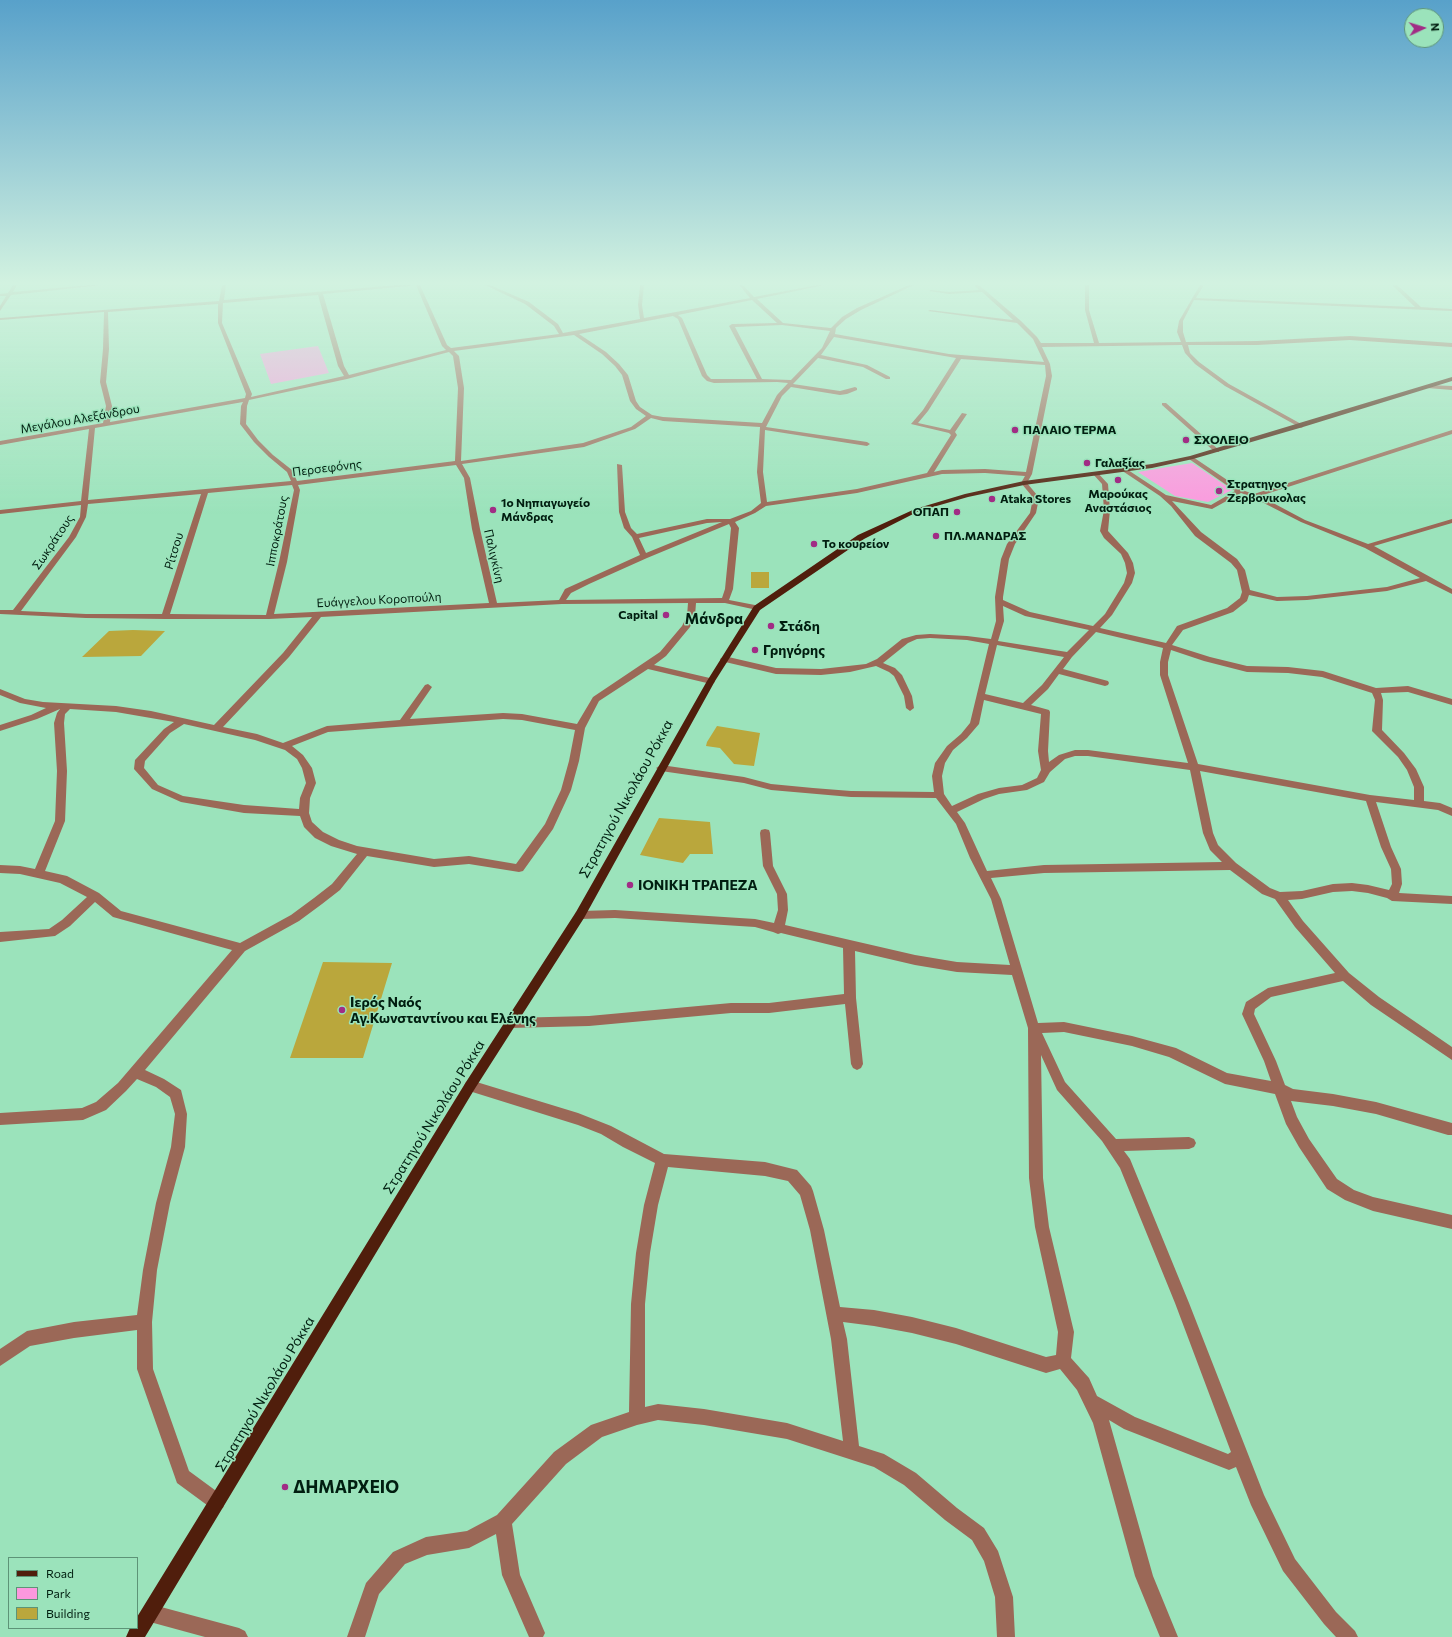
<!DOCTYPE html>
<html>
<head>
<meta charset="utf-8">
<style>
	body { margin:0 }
	#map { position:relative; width:1452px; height:1637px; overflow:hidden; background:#9be3bb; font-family:Commissioner,sans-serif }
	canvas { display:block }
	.legend { position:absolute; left:8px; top:1557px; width:130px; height:72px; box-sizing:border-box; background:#9be3bb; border:1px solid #5d9477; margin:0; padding:5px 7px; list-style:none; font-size:12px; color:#011e10 }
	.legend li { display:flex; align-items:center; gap:8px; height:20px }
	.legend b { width:20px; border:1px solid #5d9477 }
	.north { position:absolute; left:1404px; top:8px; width:40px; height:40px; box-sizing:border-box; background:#9be3bb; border:1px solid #5d9477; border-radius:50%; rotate:86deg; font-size:11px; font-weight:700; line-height:16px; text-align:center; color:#011e10 }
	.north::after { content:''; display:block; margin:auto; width:14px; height:18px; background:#a12c85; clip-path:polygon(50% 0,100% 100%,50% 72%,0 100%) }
</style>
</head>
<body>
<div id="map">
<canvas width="1452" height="1637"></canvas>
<ul class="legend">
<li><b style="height:5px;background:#501e0c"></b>Road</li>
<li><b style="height:11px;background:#fc98de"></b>Park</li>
<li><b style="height:11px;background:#baa73c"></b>Building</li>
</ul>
<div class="north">N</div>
</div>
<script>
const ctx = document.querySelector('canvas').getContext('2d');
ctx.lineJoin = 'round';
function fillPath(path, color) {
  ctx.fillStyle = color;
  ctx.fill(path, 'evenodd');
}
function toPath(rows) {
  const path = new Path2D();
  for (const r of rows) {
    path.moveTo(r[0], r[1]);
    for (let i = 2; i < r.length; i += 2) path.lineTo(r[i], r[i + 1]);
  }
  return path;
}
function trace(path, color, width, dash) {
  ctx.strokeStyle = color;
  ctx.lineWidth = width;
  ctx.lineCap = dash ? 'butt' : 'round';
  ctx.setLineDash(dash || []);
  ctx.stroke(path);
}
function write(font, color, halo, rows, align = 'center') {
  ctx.font = font + ' Commissioner,sans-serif';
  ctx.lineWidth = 3;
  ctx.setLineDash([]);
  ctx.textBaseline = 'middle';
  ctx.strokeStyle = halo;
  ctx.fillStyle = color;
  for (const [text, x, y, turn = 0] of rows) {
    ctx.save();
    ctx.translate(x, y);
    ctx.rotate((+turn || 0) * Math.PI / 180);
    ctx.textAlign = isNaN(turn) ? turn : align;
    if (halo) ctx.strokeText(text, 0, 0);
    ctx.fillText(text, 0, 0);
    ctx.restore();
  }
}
const green = toPath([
	[318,346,329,373,271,384,260,354],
	[1192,463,1232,490,1208,502,1175,496,1138,472]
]);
const building = toPath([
	[751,572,769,572,769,588,751,588],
	[133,630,165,631,141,656,82,657,109,631],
	[717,726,760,733,754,766,734,764,720,748,706,746,707,742],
	[659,818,710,822,713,854,690,854,683,863,640,855],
	[323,962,392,963,363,1058,290,1058]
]);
const minor = toPath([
	[13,285,17,285,13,292,89,285,103,285,11,295,0,311,0,306,6,296,0,296,0,294,8,293,13,285],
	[222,285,226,285,224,300,396,285,412,285,410,286,323,294,344,366,349,375,446,350,442,346,416,285,420,285,447,345,451,348,559,334,554,326,525,304,485,285,490,285,529,302,558,324,563,333,640,319,638,305,640,285,644,285,642,305,644,318,750,298,739,285,743,285,754,297,817,285,825,285,757,299,783,323,831,328,842,317,857,308,909,285,914,285,861,310,846,319,836,328,835,334,949,354,1044,362,1033,339,1017,323,928,311,930,310,1013,320,982,292,949,294,929,291,931,290,949,292,979,290,974,285,979,285,1021,321,1037,337,1041,343,1094,343,1085,310,1085,285,1089,285,1089,310,1099,343,1181,342,1177,332,1179,321,1200,285,1204,285,1196,298,1415,307,1392,285,1397,285,1421,307,1452,309,1452,311,1194,300,1183,321,1183,332,1186,342,1257,341,1350,336,1452,343,1452,347,1350,340,1257,345,1188,345,1190,353,1199,362,1229,384,1303,425,1303,427,1301,428,1225,386,1195,364,1185,353,1182,345,1042,347,1050,364,1052,376,1032,474,1027,483,1037,495,1038,503,1036,513,1015,544,1009,559,1003,597,1003,600,1030,612,1093,626,1105,614,1124,583,1127,573,1125,563,1121,554,1104,538,1100,531,1104,510,1102,484,1092,473,1097,472,1108,484,1110,510,1108,531,1128,553,1133,563,1135,573,1132,583,1112,615,1100,628,1166,643,1177,626,1227,608,1240,598,1242,592,1237,570,1231,563,1195,536,1171,506,1160,496,1121,470,1121,468,1125,468,1166,495,1211,505,1235,491,1189,459,1189,457,1193,457,1242,490,1254,494,1452,430,1452,434,1260,496,1305,520,1368,544,1452,519,1452,523,1374,546,1452,589,1452,594,1426,581,1387,591,1307,600,1277,601,1249,595,1247,601,1233,612,1183,630,1172,645,1210,657,1247,666,1288,667,1323,671,1376,688,1408,686,1452,699,1452,705,1408,692,1381,693,1383,700,1382,730,1404,753,1416,769,1424,787,1424,801,1440,803,1452,808,1452,816,1438,810,1376,802,1391,847,1401,869,1402,884,1399,893,1452,896,1452,904,1392,901,1387,898,1368,893,1352,891,1333,892,1302,899,1288,900,1303,921,1349,973,1379,997,1452,1047,1452,1060,1371,1005,1343,981,1271,997,1255,1009,1254,1014,1276,1061,1285,1085,1293,1089,1333,1094,1376,1102,1452,1123,1452,1135,1448,1135,1376,1114,1333,1106,1291,1101,1297,1117,1309,1139,1337,1179,1354,1190,1373,1197,1452,1215,1452,1229,1373,1211,1345,1200,1327,1189,1299,1147,1286,1124,1275,1094,1225,1084,1169,1057,1132,1046,1064,1032,1042,1033,1065,1082,1116,1139,1189,1137,1194,1139,1196,1143,1194,1147,1189,1149,1124,1151,1130,1159,1189,1303,1264,1495,1295,1559,1336,1612,1355,1631,1358,1637,1336,1637,1324,1624,1283,1571,1251,1505,1236,1467,1229,1470,1124,1429,1109,1420,1153,1576,1178,1637,1160,1637,1135,1576,1093,1423,1077,1390,1060,1369,1046,1373,956,1344,912,1333,874,1326,843,1322,847,1339,859,1446,884,1454,916,1473,957,1508,984,1528,998,1551,1013,1597,1015,1637,997,1637,995,1597,984,1561,972,1540,945,1520,904,1485,874,1467,787,1439,704,1425,658,1420,637,1425,602,1437,566,1464,512,1524,520,1575,545,1633,543,1637,529,1637,502,1575,496,1534,469,1548,427,1555,405,1564,379,1594,365,1637,347,1637,366,1583,393,1552,426,1537,467,1531,497,1515,554,1452,591,1425,629,1412,631,1304,636,1253,644,1205,655,1163,623,1147,601,1134,578,1125,466,1090,464,1086,466,1082,470,1080,578,1113,611,1126,664,1154,765,1162,797,1170,811,1186,813,1191,824,1230,840,1307,874,1310,912,1317,956,1328,1046,1357,1056,1355,1058,1332,1035,1227,1029,1178,1028,1028,1012,975,957,972,915,965,855,951,856,998,863,1064,861,1068,857,1070,853,1068,851,1064,845,1004,769,1013,731,1013,589,1026,510,1028,506,1027,504,1023,506,1019,510,1018,589,1016,731,1003,769,1003,844,994,843,948,781,933,778,934,773,932,755,927,615,918,580,919,576,918,575,915,576,912,580,911,615,910,755,919,774,923,778,910,777,894,763,866,760,833,761,830,765,829,769,830,770,833,773,866,787,894,788,910,785,925,915,955,957,962,1010,965,991,899,970,858,956,824,936,798,851,797,771,790,744,783,661,771,656,768,661,765,744,777,771,784,813,788,851,791,934,792,932,776,935,763,947,746,961,734,970,723,989,644,967,640,930,638,917,639,908,643,883,663,895,668,902,675,912,696,914,708,910,711,906,708,904,696,894,676,889,672,876,666,850,672,821,675,776,674,721,661,720,659,724,656,776,668,821,669,866,664,877,659,902,639,916,635,930,634,967,636,991,639,996,621,995,597,1001,559,1007,544,1030,513,1032,503,1031,495,1021,483,1025,476,985,473,942,474,857,493,766,506,755,513,735,522,739,528,733,589,729,600,760,606,761,608,757,610,725,603,696,603,695,616,690,627,666,656,654,665,714,679,715,681,714,683,711,684,648,669,599,701,585,728,579,761,571,790,553,829,523,871,519,872,469,864,434,867,367,856,340,890,322,904,299,921,245,951,145,1070,164,1079,181,1090,187,1114,185,1147,170,1203,157,1270,152,1322,153,1369,189,1471,223,1496,225,1502,223,1508,217,1510,211,1508,177,1483,137,1369,137,1330,74,1338,30,1346,0,1366,0,1349,27,1331,74,1322,137,1315,143,1270,156,1203,171,1147,175,1114,170,1097,156,1087,137,1079,126,1091,106,1110,83,1120,0,1125,0,1113,82,1108,96,1102,118,1083,232,950,113,917,95,902,70,926,55,936,0,942,0,932,49,929,62,920,87,897,60,883,20,874,0,873,0,865,20,866,35,869,55,821,57,771,54,723,57,713,60,709,37,719,0,731,0,725,31,715,46,708,20,703,0,695,0,689,25,699,43,702,116,706,151,711,214,725,283,653,312,617,269,619,165,619,86,618,0,614,0,610,13,610,69,537,80,517,81,505,0,514,0,510,81,501,89,429,0,445,0,441,103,423,106,406,100,382,103,349,104,312,0,320,0,318,219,301,222,285],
	[318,295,338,366,344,376,251,397,252,394,222,323,223,303,318,295],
	[752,300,777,323,732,324,729,326,757,379,711,379,707,375,682,318,678,315,752,300],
	[218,304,218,323,246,394,245,398,110,422,112,406,106,382,109,349,108,312,218,304],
	[673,316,678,319,702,376,707,381,714,383,777,382,788,383,777,395,762,423,663,417,652,415,640,407,636,401,628,375,619,364,606,352,579,334,673,316],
	[782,325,830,331,822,348,791,380,762,379,735,327,782,325],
	[574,335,602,354,615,366,622,375,630,401,636,409,646,416,631,427,583,443,461,461,464,388,459,356,454,351,574,335],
	[834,337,956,358,923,410,911,424,949,433,951,435,927,473,857,489,767,502,763,472,765,430,867,446,870,444,867,442,766,427,782,396,791,387,840,395,847,394,857,390,857,388,855,387,840,391,793,384,818,358,863,367,886,379,890,379,890,377,867,365,821,355,834,337],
	[449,352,453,356,458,388,455,461,297,481,292,470,273,455,258,440,246,424,247,406,249,400,347,379,449,352],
	[961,359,1045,365,1046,376,1026,472,985,469,942,470,934,472,957,435,955,432,967,414,962,413,950,430,918,423,928,411,961,359],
	[243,402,241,406,240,424,254,442,269,457,287,472,291,481,88,500,95,428,243,402],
	[651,418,663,421,760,427,757,472,761,503,751,511,730,519,707,519,637,534,631,528,625,512,622,465,617,464,619,512,624,528,632,537,640,555,565,589,559,600,497,603,480,529,470,478,462,464,584,447,635,429,651,418],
	[456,465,464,478,472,529,489,603,274,614,287,562,300,490,298,485,456,465],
	[292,485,294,490,279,562,266,615,170,614,208,493,292,485],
	[1241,493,1252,497,1301,522,1365,548,1420,578,1387,587,1307,596,1277,597,1250,590,1245,570,1237,559,1201,532,1172,501,1212,509,1241,493],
	[201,494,162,614,86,614,21,611,76,537,86,517,88,504,201,494],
	[722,522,646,553,639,538,707,523,722,522],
	[729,524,731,528,725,589,722,598,566,600,571,593,589,584,647,558,729,524],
	[688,603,687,616,682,626,660,652,593,697,577,724,522,714,503,713,410,719,432,687,428,684,425,685,400,720,327,726,283,743,257,734,223,727,289,657,321,617,562,604,688,603],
	[1003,606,1025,616,1089,630,1067,652,998,641,1004,621,1003,606],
	[1096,632,1163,648,1160,662,1160,675,1188,763,1088,750,1075,750,1059,755,1049,762,1048,751,1050,712,1049,710,1031,705,1048,689,1059,674,1105,686,1108,685,1109,683,1108,681,1063,669,1072,657,1096,632],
	[997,645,1064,657,1042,685,1023,703,985,694,997,645],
	[1171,650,1204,661,1247,672,1288,673,1322,677,1372,693,1375,700,1372,731,1398,757,1407,770,1414,787,1414,800,1370,795,1198,764,1168,675,1168,662,1171,650],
	[984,700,1041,714,1038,751,1041,770,1037,778,1022,785,999,788,978,794,952,806,944,794,942,776,945,763,953,750,967,738,979,724,984,700],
	[70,709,116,712,174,722,164,729,135,760,134,769,152,789,181,802,244,813,300,816,304,827,315,838,331,846,357,854,332,884,314,898,291,915,240,943,121,911,99,893,67,876,45,871,65,821,67,771,64,723,65,714,70,709],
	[503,719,522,720,575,730,569,761,561,790,545,824,516,864,469,856,434,859,357,846,339,840,323,832,312,822,309,813,310,798,316,783,312,768,303,755,292,746,328,732,503,719],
	[184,724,255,740,285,750,297,759,302,768,306,783,300,798,299,809,244,805,183,796,158,785,144,768,145,761,170,733,184,724],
	[1075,756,1088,756,1190,770,1203,833,1210,850,1222,862,1044,865,987,871,965,823,957,812,984,799,999,794,1027,790,1044,782,1050,772,1065,759,1075,756],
	[1200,771,1366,801,1381,847,1391,869,1392,884,1389,890,1368,885,1352,883,1333,884,1302,891,1280,892,1270,888,1236,863,1218,845,1213,833,1200,771],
	[1230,870,1262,894,1275,899,1295,927,1335,973,1268,988,1246,1002,1242,1014,1264,1061,1271,1081,1227,1073,1176,1048,1132,1036,1064,1022,1038,1023,1001,899,991,878,1044,873,1230,870],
	[1041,1055,1057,1090,1102,1141,1120,1168,1175,1303,1231,1452,1228,1454,1135,1417,1097,1396,1089,1378,1071,1358,1074,1332,1049,1227,1043,1178,1041,1055],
	[668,1167,765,1176,788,1181,800,1195,810,1230,831,1339,843,1441,787,1423,704,1409,658,1404,645,1407,645,1304,650,1253,658,1205,668,1167],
	[1429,385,1452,386,1452,390,1427,388,1426,387,1429,385],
	[1162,403,1166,403,1219,450,1219,452,1215,452,1162,405,1162,403],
	[150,1604,239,1628,245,1631,248,1637,205,1637,150,1622,144,1619,141,1613,144,1607,150,1604]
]);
const major = toPath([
	[1452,377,1452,381,1303,427,1193,459,1152,468,1024,485,968,497,919,511,864,539,760,610,715,681,584,918,474,1090,145,1637,126,1637,130,1628,137,1628,137,1617,466,1082,576,912,707,681,754,606,858,535,915,509,965,494,1024,481,1152,464,1190,456,1452,377]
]);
const markers = [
	[1015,430,4,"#a12c85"],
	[1186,440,4,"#a12c85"],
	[1087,463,4,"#a12c85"],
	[1118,480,4,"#a12c85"],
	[1219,491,4,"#a12c85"],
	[992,499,4,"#a12c85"],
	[493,510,4,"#a12c85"],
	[957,512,4,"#a12c85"],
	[936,536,4,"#a12c85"],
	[814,544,4,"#a12c85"],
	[666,615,4,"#a12c85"],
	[771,626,4,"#a12c85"],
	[755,650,4,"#a12c85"],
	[630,885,4,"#a12c85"],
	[342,1010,4,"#a12c85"],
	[285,1487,4,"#a12c85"]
];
const farStreetnames = [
	["Μεγάλου Αλεξάνδρου",80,419,-10],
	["Περσεφόνης",327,468,-7],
	["Ιπποκράτους",277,531,-79],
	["Σωκράτους",53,542,-56],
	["Ρίτσου",174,551,-73],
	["Παλιγκίνη",494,556,77],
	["Ευάγγελου Κοροπούλη",379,600,-3]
];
const farPoinames = [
	["ΠΑΛΑΙΟ ΤΕΡΜΑ",1023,430],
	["ΣΧΟΛΕΙΟ",1194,440],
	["Γαλαξίας",1095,463],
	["Στρατηγος",1227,484],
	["Ζερβονικολας",1227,498],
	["Μαρούκας",1118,494,"center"],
	["Αναστάσιος",1118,508,"center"],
	["Ataka Stores",1000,499],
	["1ο Νηπιαγωγείο",501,503],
	["Μάνδρας",501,517],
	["ΟΠΑΠ",949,512,"right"],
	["ΠΛ.ΜΑΝΔΡΑΣ",944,536],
	["Το κουρείον",822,544],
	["Capital",658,615,"right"]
];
const poiNames = [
	["Στάδη",779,626],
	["Γρηγόρης",763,650],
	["ΙΟΝΙΚΗ ΤΡΑΠΕΖΑ",638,885],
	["Ιερός Ναός",350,1002],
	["Αγ.Κωνσταντίνου και Ελένης",350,1018]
];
const streetNames = [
	["Στρατηγού Νικολάου Ρόκκα",626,799,-61],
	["Στρατηγού Νικολάου Ρόκκα",434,1117,-58],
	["Στρατηγού Νικολάου Ρόκκα",265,1394,-59]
];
const farDistrictnames = [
	["Μάνδρα",714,619]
];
const nearPoinames = [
	["ΔΗΜΑΡΧΕΙΟ",293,1487]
];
fillPath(green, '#fc98de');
fillPath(building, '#baa73c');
fillPath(minor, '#9b6857');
fillPath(major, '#501e0c');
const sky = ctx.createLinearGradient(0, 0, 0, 514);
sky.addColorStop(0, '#58a1ca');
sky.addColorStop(0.55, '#d2f2e0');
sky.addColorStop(1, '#d2f2e000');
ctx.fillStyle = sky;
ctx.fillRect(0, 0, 1452, 514);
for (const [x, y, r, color] of markers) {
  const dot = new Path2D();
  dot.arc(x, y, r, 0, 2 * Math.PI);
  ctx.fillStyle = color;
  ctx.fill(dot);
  trace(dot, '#9be3bb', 1.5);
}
write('12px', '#011e10', '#9be3bb', farStreetnames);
write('bold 12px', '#011e10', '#9be3bb', farPoinames, 'left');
write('bold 14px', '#011e10', '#9be3bb', poiNames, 'left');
write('14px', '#011e10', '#9be3bb', streetNames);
write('bold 15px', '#011e10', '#9be3bb', farDistrictnames);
write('bold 17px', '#011e10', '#9be3bb', nearPoinames, 'left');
</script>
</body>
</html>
